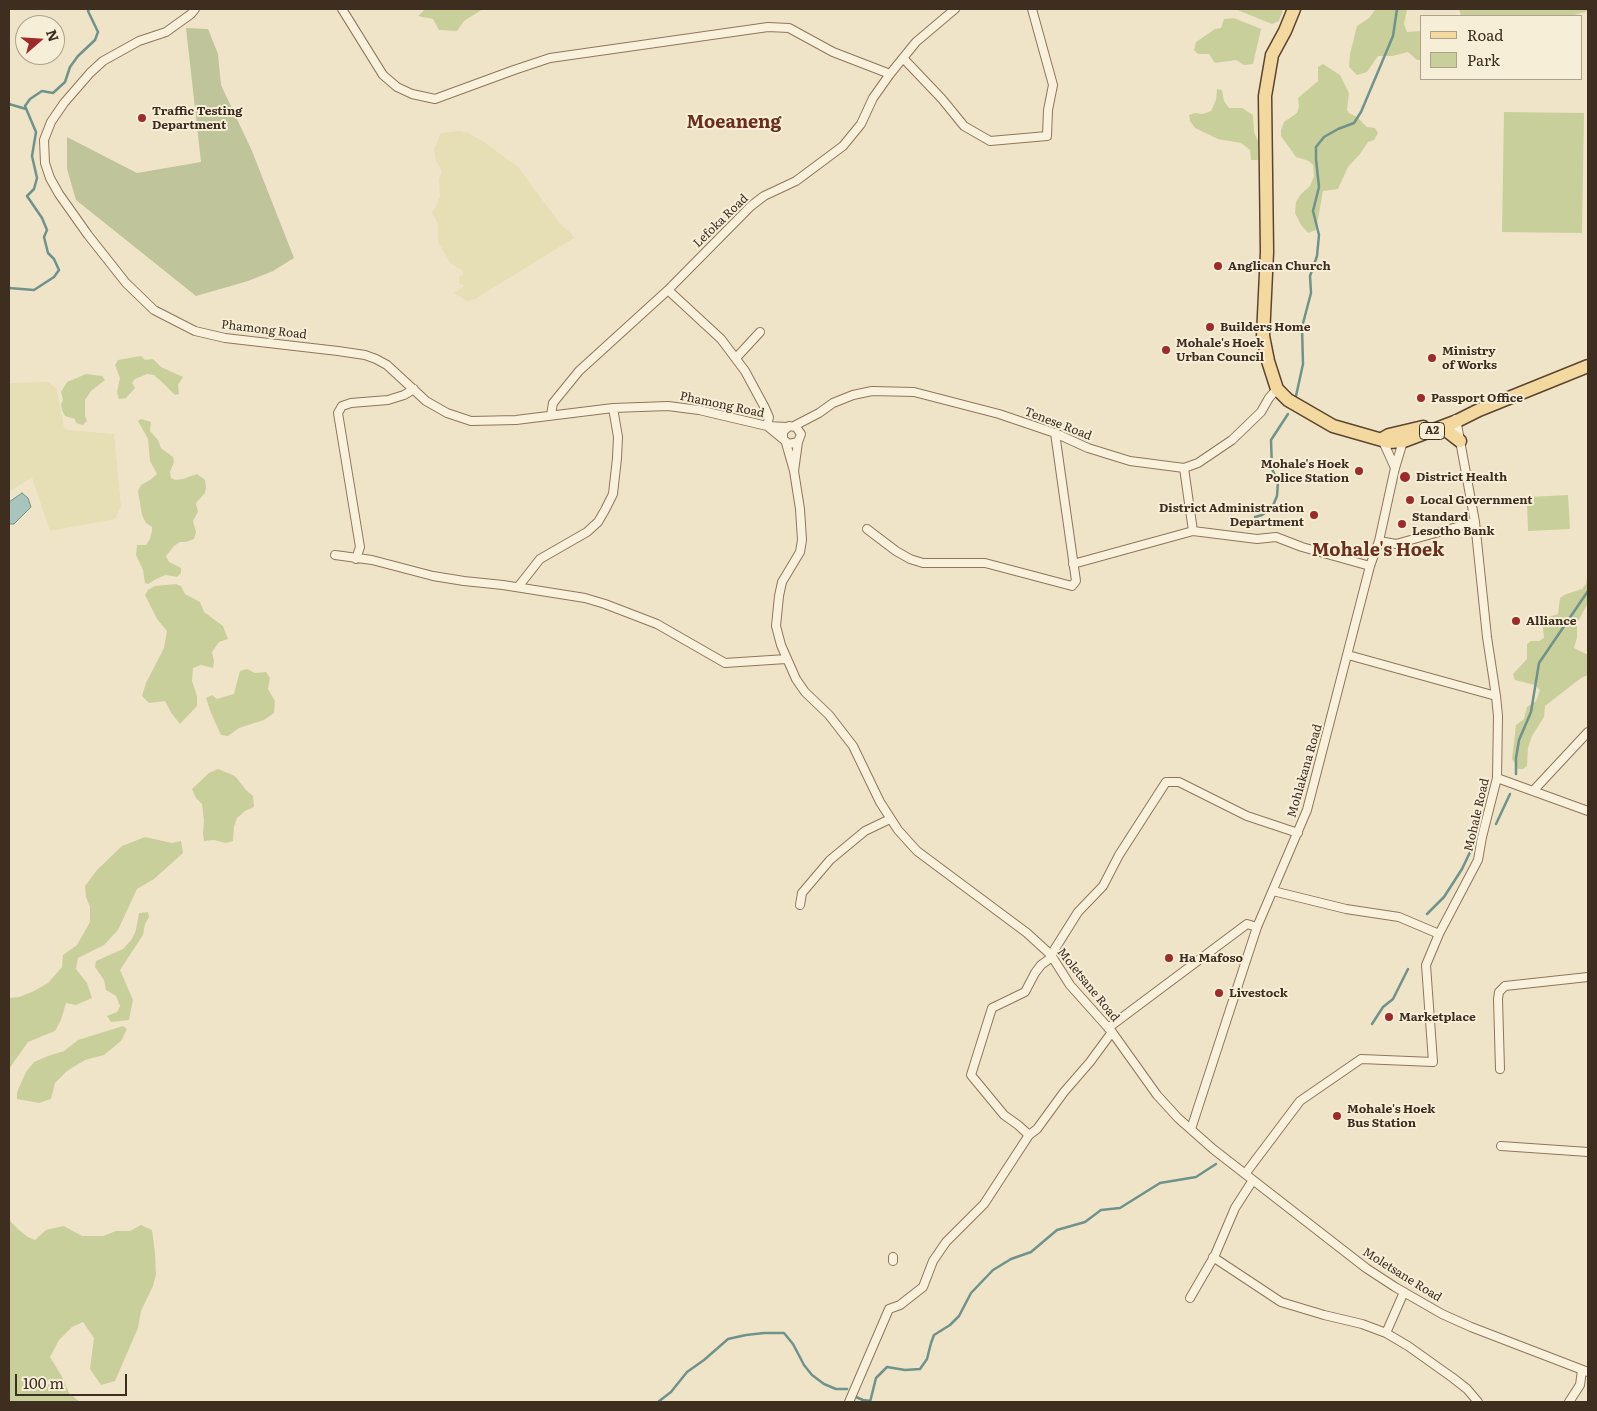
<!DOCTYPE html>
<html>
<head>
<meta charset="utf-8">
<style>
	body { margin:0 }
	#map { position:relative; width:1597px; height:1411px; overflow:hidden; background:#f0e4c8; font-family:Literata,serif }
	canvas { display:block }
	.frame { position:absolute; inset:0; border:10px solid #3d2e20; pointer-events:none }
	.legend { position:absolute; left:1420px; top:15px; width:162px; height:65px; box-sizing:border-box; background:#f7eed8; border:1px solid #ada18e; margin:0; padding:6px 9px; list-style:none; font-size:15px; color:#3d2e20 }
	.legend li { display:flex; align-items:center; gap:10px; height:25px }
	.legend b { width:25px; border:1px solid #ada18e }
	.north { position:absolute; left:15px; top:15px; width:50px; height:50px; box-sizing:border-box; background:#f7eed8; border:1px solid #ada18e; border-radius:50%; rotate:71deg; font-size:14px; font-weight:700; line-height:20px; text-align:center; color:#3d2e20 }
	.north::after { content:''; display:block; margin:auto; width:18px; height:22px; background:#9e2a2b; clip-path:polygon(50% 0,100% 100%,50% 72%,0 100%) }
	.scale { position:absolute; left:15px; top:1374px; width:112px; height:22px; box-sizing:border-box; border:2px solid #3d2e20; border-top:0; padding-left:6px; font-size:15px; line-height:18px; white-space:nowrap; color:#3d2e20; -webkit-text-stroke:4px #f7eed8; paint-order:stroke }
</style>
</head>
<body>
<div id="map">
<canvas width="1597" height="1411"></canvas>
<div class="frame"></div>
<ul class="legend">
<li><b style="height:6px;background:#f3d9a0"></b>Road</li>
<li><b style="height:14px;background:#c9cf9b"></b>Park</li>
</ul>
<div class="north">N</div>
<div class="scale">100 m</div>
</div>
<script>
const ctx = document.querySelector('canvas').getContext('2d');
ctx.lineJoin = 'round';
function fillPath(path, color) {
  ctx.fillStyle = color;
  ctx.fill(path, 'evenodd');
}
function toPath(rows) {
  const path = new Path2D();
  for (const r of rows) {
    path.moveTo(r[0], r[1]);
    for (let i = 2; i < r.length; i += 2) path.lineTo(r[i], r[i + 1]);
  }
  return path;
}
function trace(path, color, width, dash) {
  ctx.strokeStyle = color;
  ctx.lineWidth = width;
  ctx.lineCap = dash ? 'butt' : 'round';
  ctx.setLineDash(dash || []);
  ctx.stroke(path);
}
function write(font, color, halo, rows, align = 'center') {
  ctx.font = font + ' Literata,serif';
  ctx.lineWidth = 4;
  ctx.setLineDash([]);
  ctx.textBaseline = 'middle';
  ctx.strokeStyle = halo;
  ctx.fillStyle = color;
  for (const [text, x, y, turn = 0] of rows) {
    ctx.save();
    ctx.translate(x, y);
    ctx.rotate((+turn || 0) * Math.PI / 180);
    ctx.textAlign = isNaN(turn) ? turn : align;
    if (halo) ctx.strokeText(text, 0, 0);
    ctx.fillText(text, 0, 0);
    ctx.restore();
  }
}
const farmland = toPath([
	[460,131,468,133,484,142,518,167,561,225,570,232,574,238,475,299,467,301,454,293,464,286,459,283,459,277,463,274,462,270,451,264,438,242,438,224,432,212,435,208,440,197,439,179,442,171,436,161,434,149,441,133],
	[48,382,57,389,64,428,68,430,114,434,121,506,115,519,50,531,32,477,9,492,9,383]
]);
const green = toPath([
	[425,9,483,9,464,21,457,31,439,30,433,19,418,16],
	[1235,9,1283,9,1279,21,1272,24],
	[1374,9,1407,9,1404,24,1407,32,1421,31,1421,60,1417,60,1408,52,1392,56,1378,56,1367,72,1357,75,1349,67,1350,54,1357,26,1369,18,1375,10],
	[1459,9,1588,9,1588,11,1571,16,1461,16],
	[1234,18,1261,29,1253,64,1244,65,1236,60,1215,63,1209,54,1198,54,1194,50,1196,42,1215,29,1221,28,1224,19],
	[1323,64,1340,75,1349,93,1347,110,1349,113,1357,117,1367,127,1375,128,1378,133,1374,140,1368,142,1360,154,1348,167,1338,189,1323,191,1316,230,1308,233,1301,225,1295,213,1296,202,1301,194,1310,186,1314,176,1313,165,1309,161,1296,157,1281,136,1281,130,1284,122,1297,113,1299,106,1298,98,1318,81,1318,67],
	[1217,89,1222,90,1224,101,1229,108,1242,108,1253,115,1254,132,1258,141,1258,160,1251,160,1250,150,1241,143,1218,139,1195,128,1190,121,1189,115,1195,113,1203,114,1211,111,1216,100],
	[1504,112,1584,113,1582,233,1502,232],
	[141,356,145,360,153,359,161,367,183,377,178,385,179,394,175,395,163,383,154,375,147,374,135,379,132,383,135,388,126,398,119,399,117,392,120,378,115,365,118,360],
	[86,374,102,376,105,380,91,391,85,400,85,416,87,421,83,425,76,423,75,419,65,416,62,410,61,404,63,400,61,392,67,382],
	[141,419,151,422,150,431,158,440,161,448,173,457,174,462,170,472,171,478,175,480,183,479,197,474,205,480,206,488,205,493,196,503,198,512,193,521,196,532,194,539,186,542,180,542,174,546,166,556,169,562,181,568,181,573,177,577,166,575,158,578,148,584,145,583,143,570,136,555,137,545,146,545,150,539,152,531,152,527,146,523,142,515,138,491,141,485,150,480,157,474,150,461,148,439,138,421],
	[1568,495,1570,529,1528,531,1527,503,1528,497],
	[1588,572,1588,603,1577,623,1577,638,1574,648,1588,655,1588,675,1581,678,1545,706,1544,717,1532,736,1528,748,1527,766,1523,769,1518,769,1512,759,1516,725,1524,719,1527,707,1536,701,1540,690,1535,685,1515,680,1513,674,1527,659,1527,644,1531,641,1539,641,1544,638,1542,619,1558,614,1560,598,1566,594,1582,589,1586,584],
	[176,584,181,586,185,594,200,602,204,612,223,626,228,639,219,642,212,652,214,661,213,668,201,665,193,668,192,681,197,696,197,706,180,724,172,714,165,701,149,703,142,696,146,683,164,648,167,631,157,619,145,595,148,590,155,586],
	[247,669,255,673,266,672,270,678,268,689,275,701,274,713,264,720,239,728,228,736,221,735,211,713,206,698,212,695,217,699,234,694,240,671],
	[218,769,235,776,246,790,253,796,254,807,245,811,237,818,234,827,233,841,226,843,214,840,204,841,203,833,204,821,202,804,196,798,192,789,209,773],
	[145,837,172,843,181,841,183,853,154,879,137,889,118,930,104,945,78,958,76,969,87,983,92,998,76,1005,66,1003,61,1020,55,1031,28,1042,9,1069,9,998,19,997,34,991,48,983,62,967,63,955,77,945,90,922,90,907,86,897,85,886,97,870,122,846],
	[148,912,149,917,145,924,143,935,120,970,133,1000,129,1020,111,1022,107,1016,117,1012,120,1006,116,996,106,990,104,980,95,967,96,961,123,949,132,939,136,930,139,913],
	[123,1026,127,1029,121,1041,104,1055,85,1060,67,1071,55,1083,51,1099,39,1103,17,1099,17,1093,20,1085,26,1072,34,1062,48,1056,64,1051,78,1040],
	[9,1216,11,1222,19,1230,28,1237,35,1240,46,1230,59,1227,64,1226,82,1236,103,1236,116,1231,130,1231,141,1225,152,1230,155,1253,156,1274,153,1286,141,1311,138,1328,115,1381,101,1385,90,1369,94,1338,83,1322,72,1327,59,1340,50,1357,61,1375,69,1393,80,1402,9,1402]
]);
const cemetery = toPath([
	[186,28,208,29,218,54,221,85,252,151,294,258,273,271,248,281,196,296,76,200,67,169,67,137,137,173,201,162]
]);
const water = toPath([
	[22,493,28,498,31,507,14,524,9,524,9,502,22,493]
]);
const stream = toPath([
	[9,104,26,109],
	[9,288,34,290,54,277,59,270,54,259,48,253,44,237,47,230,42,218,27,196,34,189,37,178,32,156,36,132,25,106,30,99,42,91,53,93,65,82,70,67,78,56,95,40,98,32,88,11,89,9],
	[1296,396,1303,364,1302,327,1311,293,1310,276,1317,256,1319,235,1313,211,1319,187,1316,159,1316,147,1324,137,1338,129,1354,123,1361,112,1393,36,1397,9],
	[1255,517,1262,515,1272,508,1277,496,1278,482,1272,469,1271,440,1288,414],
	[1516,774,1516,758,1519,740,1531,712,1539,663,1588,591],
	[1496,824,1510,794],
	[1427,914,1444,897,1462,869,1472,848],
	[1372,1024,1383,1007,1393,999,1408,969],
	[856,1397,863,1400,870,1401],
	[658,1402,671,1392,687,1372,704,1360,728,1339,746,1335,764,1333,784,1333,793,1344,804,1365,812,1375,824,1384,836,1389,847,1389],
	[870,1402,876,1378,887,1367,905,1370,920,1369,927,1359,931,1343,934,1335,950,1325,959,1316,971,1293,993,1270,1011,1259,1031,1252,1057,1230,1085,1222,1101,1210,1120,1208,1160,1183,1196,1177,1216,1164]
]);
const minor = toPath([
	[195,9,191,14,166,32,139,41,103,61,90,73,64,103,51,122,44,140,45,163,50,178,59,194,88,235,126,283,154,310,195,331,225,338,338,351,365,355,376,359,387,365,426,401,447,413,471,421,516,420,613,408,668,406,699,410,767,426,787,427],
	[342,9,383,75,397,87,412,94,435,99,514,70,550,58,768,27,789,28,833,52,890,74],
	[903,58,942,99,964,126,990,141,1047,136,1048,110,1053,85,1032,9],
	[668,290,721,339,745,371,765,408,769,417,767,426],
	[736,358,760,332],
	[551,415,553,403,579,371,668,290,751,206,764,196,796,181,843,146,861,124,873,98,890,74,916,42,955,9],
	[767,426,789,444,798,442,801,434,796,427,789,426,783,432,783,438],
	[794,426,819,413,833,403,853,395,872,391,914,392,999,414,1055,433,1088,448,1130,461,1184,468,1198,463,1232,440,1261,412,1269,398,1277,389],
	[1382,439,1395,468],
	[786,443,794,471,800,509,802,540,800,552,782,582,779,596,776,626,781,645,796,679,805,692,829,715,853,746,880,802,898,830,917,851,1027,933,1051,955,1070,985,1112,1032,1157,1095,1178,1118,1213,1149,1366,1268,1395,1287,1442,1314,1471,1327,1588,1372],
	[1184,468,1193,531],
	[794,471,798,442],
	[867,529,896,551,910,559,923,563,985,563,1072,586,1076,581,1055,433],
	[1379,541,1396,544,1475,522],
	[335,555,372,560,433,576,464,581,503,585,585,598,605,604,657,624,725,663,786,659],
	[356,559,360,547,338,413,342,406,351,403,388,400,404,395,414,389],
	[1073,564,1193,531,1257,539,1276,537,1302,547,1370,566],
	[518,587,540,559,587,532,598,522,605,510,613,494,617,458,618,437,613,408],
	[1348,655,1496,696],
	[1497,778,1588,811],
	[1533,791,1588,732],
	[1273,891,1346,909,1399,917,1439,934],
	[800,905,802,893,830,860,865,831,890,819],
	[1051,955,1078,912,1103,886,1119,855,1166,782,1179,782,1247,816,1298,833],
	[1108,1028,1247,924,1257,927],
	[1500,1069,1498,999,1499,992,1505,986,1588,977],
	[1191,1129,1257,927,1307,810,1370,566,1379,541,1395,468,1404,438],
	[1029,1135,1018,1125,1004,1115,971,1075,992,1008,1025,992,1035,973,1041,965,1052,957],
	[1501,1146,1588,1152],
	[1245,1174,1300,1101,1361,1059,1433,1062,1426,965,1439,934,1478,860,1482,837,1497,778,1498,716,1496,696,1487,637,1475,522,1456,419],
	[893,1257,893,1261],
	[1213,1257,1281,1302,1324,1315,1362,1324,1386,1333,1408,1346,1453,1378,1467,1389,1478,1402],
	[1190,1298,1215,1255,1235,1208,1253,1180],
	[1386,1333,1404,1292],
	[849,1402,889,1309,900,1305,923,1287,933,1261,946,1242,984,1204,1029,1135,1037,1129,1064,1092,1090,1062,1112,1032],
	[1569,1402,1580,1385,1582,1370]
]);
const primary = toPath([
	[1294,9,1285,31,1272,55,1265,96,1267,252,1263,336,1268,361,1277,389,1288,400,1333,426,1389,442,1404,441,1457,421,1479,410,1588,366],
	[1442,427,1460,441],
	[1382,439,1389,435,1423,427]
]);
const markers = [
	[142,118,5,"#9e2a2b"],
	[1218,266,5,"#9e2a2b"],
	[1210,327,5,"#9e2a2b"],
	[1166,350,5,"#9e2a2b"],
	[1432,358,5,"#9e2a2b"],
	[1421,398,5,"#9e2a2b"],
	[1359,471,5,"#9e2a2b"],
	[1405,477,6,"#9e2a2b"],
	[1410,500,5,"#9e2a2b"],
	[1314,515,5,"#9e2a2b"],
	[1402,524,5,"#9e2a2b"],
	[1516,621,5,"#9e2a2b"],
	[1169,958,5,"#9e2a2b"],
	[1219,993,5,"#9e2a2b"],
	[1389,1017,5,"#9e2a2b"],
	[1337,1116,5,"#9e2a2b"]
];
const shields = [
	[1432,431,25]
];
const shieldNames = [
	["A2",1432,431]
];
const poiNames = [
	["Traffic Testing",152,111],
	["Department",152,125],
	["Anglican Church",1228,266],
	["Builders Home",1220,327],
	["Mohale's Hoek",1176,343],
	["Urban Council",1176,357],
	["Ministry",1442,351],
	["of Works",1442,365],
	["Passport Office",1431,398],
	["Mohale's Hoek",1349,464,"right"],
	["Police Station",1349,478,"right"],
	["District Health",1416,477],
	["Local Government",1420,500],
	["District Administration",1304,508,"right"],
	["Department",1304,522,"right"],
	["Standard",1412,517],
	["Lesotho Bank",1412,531],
	["Alliance",1526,621],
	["Ha Mafoso",1179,958],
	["Livestock",1229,993],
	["Marketplace",1399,1017],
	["Mohale's Hoek",1347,1109],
	["Bus Station",1347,1123]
];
const streetNames = [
	["Lefoka Road",721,221,-44],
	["Phamong Road",264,330,7],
	["Phamong Road",722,405,12],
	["Tenese Road",1058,424,21],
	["Mohlakana Road",1305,771,-74],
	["Mohale Road",1477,815,-77],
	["Moletsane Road",1088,985,51],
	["Moletsane Road",1402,1275,32]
];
const districtNames = [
	["Moeaneng",734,123],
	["Mohale's Hoek",1378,551]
];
fillPath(farmland, '#e6deb5');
fillPath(green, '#c9cf9b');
fillPath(cemetery, '#bfc49a');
fillPath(water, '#a9c4bc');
trace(water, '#6f938a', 1);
trace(stream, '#6f938a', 2.5);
trace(minor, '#8d765c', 10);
trace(primary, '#5b4430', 15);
trace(minor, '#faf1dc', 8);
trace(primary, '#f3d9a0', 12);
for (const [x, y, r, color] of markers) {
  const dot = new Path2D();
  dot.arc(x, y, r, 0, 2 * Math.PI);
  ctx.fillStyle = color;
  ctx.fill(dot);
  trace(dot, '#f7eed8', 2);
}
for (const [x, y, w] of shields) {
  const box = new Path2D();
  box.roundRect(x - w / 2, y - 8.5, w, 17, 4);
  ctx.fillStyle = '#f7eed8';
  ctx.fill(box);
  trace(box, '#3d2e20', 1);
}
write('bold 11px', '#3d2e20', null, shieldNames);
write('bold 12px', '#3d2e20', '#f7eed8', poiNames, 'left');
write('12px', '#3d2e20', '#f7eed8', streetNames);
write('bold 18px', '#6b2e1e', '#f7eed8', districtNames);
</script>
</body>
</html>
